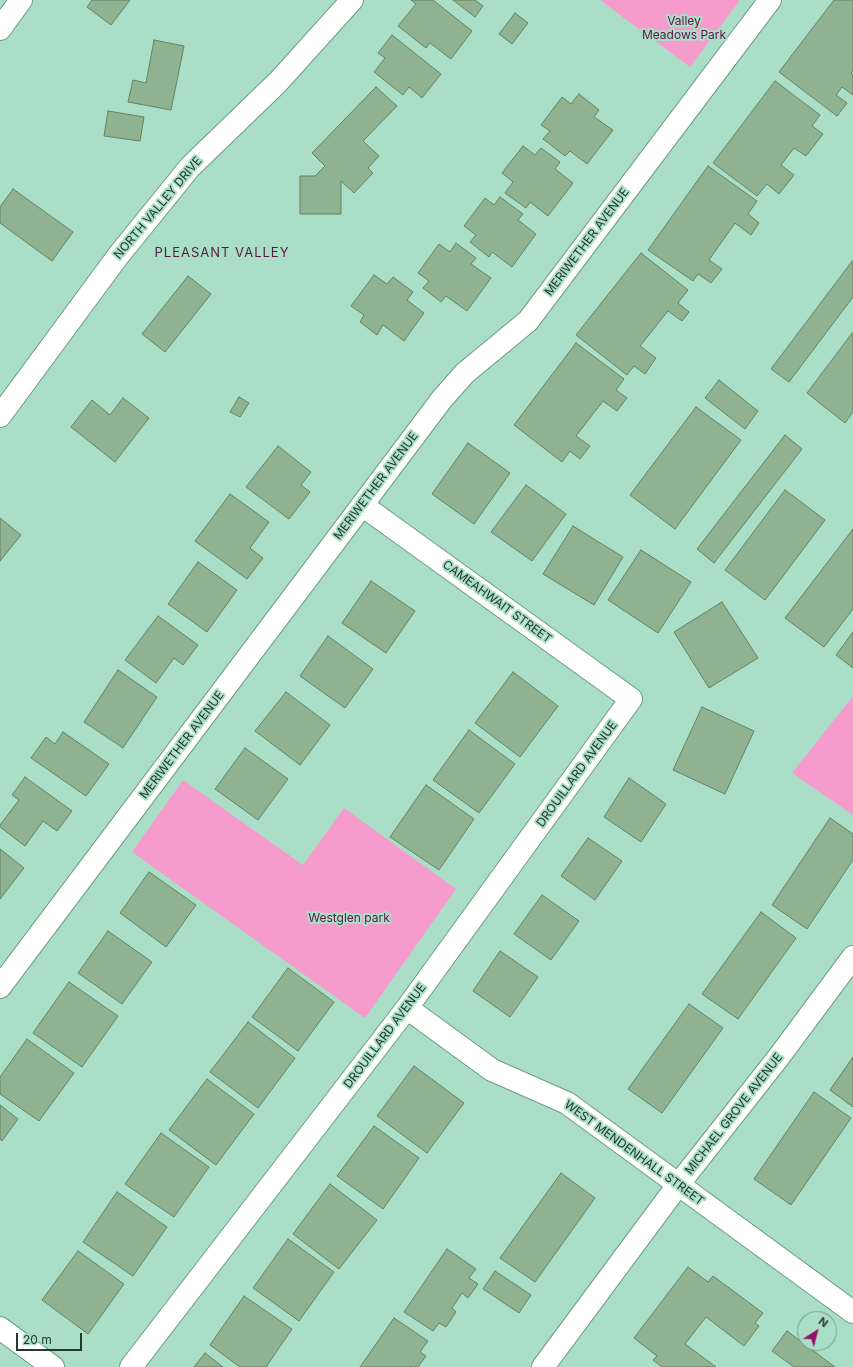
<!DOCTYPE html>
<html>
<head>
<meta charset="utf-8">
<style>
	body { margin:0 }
	#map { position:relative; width:853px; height:1367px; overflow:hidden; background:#aadec7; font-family:Inter,sans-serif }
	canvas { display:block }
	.north { position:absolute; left:797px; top:1311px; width:40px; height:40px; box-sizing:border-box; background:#aadec7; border:1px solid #749c8a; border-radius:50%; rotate:36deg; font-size:11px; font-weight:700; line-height:16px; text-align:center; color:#23382f }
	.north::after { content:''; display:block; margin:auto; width:14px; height:18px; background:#94116a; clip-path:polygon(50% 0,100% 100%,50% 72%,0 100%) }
	.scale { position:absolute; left:16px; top:1333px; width:66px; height:18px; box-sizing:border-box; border:2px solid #23382f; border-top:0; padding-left:5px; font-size:12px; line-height:14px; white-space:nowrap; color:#23382f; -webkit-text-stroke:3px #aadec7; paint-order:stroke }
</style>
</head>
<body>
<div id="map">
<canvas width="853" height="1367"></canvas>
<div class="north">N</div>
<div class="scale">20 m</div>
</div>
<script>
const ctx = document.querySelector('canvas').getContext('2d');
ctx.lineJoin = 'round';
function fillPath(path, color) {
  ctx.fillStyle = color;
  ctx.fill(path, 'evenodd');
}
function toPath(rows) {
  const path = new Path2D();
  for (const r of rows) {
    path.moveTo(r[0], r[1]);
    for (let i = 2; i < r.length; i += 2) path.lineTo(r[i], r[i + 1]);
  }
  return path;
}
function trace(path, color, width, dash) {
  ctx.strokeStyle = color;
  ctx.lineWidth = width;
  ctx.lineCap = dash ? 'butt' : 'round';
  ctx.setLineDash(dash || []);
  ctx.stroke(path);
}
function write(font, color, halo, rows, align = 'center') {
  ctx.font = font + ' Inter,sans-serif';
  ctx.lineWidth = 4;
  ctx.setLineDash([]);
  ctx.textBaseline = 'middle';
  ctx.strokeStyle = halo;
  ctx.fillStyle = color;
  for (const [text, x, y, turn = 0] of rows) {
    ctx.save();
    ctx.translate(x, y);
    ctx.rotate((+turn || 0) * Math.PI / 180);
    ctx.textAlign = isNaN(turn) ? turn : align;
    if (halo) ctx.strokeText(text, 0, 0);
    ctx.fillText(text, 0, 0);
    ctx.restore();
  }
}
const green = toPath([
	[600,0,740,0,690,67],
	[853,696,853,815,792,773],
	[183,780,303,865,344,808,456,889,365,1018,132,852]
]);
const building = toPath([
	[92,0,130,0,111,25,87,7,92,0],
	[411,0,433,0,472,31,451,59,430,43,426,48,398,26,416,4,411,0],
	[453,0,475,0,483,6,475,17,453,0],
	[834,0,853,0,853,71,851,73,853,75,853,95,842,87,836,95,847,103,837,116,779,72,834,0],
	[515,13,528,23,512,44,499,34,515,13],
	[392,35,441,74,422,98,409,87,403,95,374,72,385,58,378,53,392,35],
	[154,40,184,46,171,110,128,102,133,80,146,83,154,40],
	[775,81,820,115,812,126,823,134,806,156,794,148,781,165,794,175,779,194,767,184,757,196,713,163,775,81],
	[376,87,397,106,363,141,379,156,368,168,373,173,354,193,341,181,341,214,300,214,300,176,315,176,325,166,312,153,376,87],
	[579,94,599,110,594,117,613,130,587,164,570,151,565,156,543,139,550,131,541,125,562,97,571,104,579,94],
	[108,111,144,117,140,141,104,136,108,111],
	[523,146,535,155,541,148,560,162,555,169,573,183,548,216,530,202,526,208,505,193,513,182,502,173,523,146],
	[708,166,757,201,748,214,759,223,751,235,735,223,709,260,722,269,711,283,698,274,693,281,648,250,708,166],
	[13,189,73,232,52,261,0,223,0,207,13,189],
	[500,197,523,214,518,220,536,234,512,267,492,252,489,257,470,242,476,235,464,226,485,198,494,205,500,197],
	[456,243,476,258,471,264,491,278,467,311,446,296,441,302,423,288,429,281,418,273,439,244,450,252,456,243],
	[641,253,688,290,678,303,689,312,682,321,668,311,640,346,656,358,645,374,634,366,627,375,576,335,641,253],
	[853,260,853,297,789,382,771,369,853,260],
	[374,275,387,284,393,277,413,292,407,300,424,313,404,341,383,325,377,335,360,322,364,315,351,306,374,275],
	[188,276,211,294,165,352,142,334,188,276],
	[853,332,853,412,845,423,807,393,853,332],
	[576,343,624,379,616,390,627,398,617,411,603,401,576,436,590,446,580,459,570,451,562,462,514,425,576,343],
	[719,380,758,411,745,429,705,398,719,380],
	[239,397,249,403,240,417,230,412,239,397],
	[123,398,149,418,115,462,71,427,92,400,110,415,123,398],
	[696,407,741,440,675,529,630,495,696,407],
	[785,435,802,449,714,563,697,549,785,435],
	[468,443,510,473,474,524,432,494,468,443],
	[278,446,311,472,301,485,310,492,289,519,246,487,278,446],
	[526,485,566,514,532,561,491,532,526,485],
	[785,490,825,520,765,600,725,570,785,490],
	[230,494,269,522,250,548,263,558,247,579,195,541,230,494],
	[0,518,21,535,0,561,0,518],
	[573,526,623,557,594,605,543,574,573,526],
	[853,529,853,609,824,647,785,618,853,529],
	[641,550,691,582,658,633,608,600,641,550],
	[198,562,237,590,207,632,168,604,198,562],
	[371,581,415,611,386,653,342,623,371,581],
	[722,602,758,658,709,688,674,632,722,602],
	[158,616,198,645,183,665,174,658,156,683,125,660,158,616],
	[853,632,853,668,836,655,853,632],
	[328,636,373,669,345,708,300,676,328,636],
	[118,670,157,697,123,748,84,722,118,670],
	[513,672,558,706,520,757,475,723,513,672],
	[286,692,330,725,300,765,255,731,286,692],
	[702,707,754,731,725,794,673,770,702,707],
	[469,730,515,764,479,813,433,780,469,730],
	[63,732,109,764,86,796,31,758,46,737,55,744,63,732],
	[245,748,288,779,258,820,215,789,245,748],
	[25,777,72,811,57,831,43,821,25,846,0,827,0,825,19,800,12,795,25,777],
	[629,778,666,804,641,842,604,817,629,778],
	[426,785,474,819,439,870,390,837,426,785],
	[830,818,853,834,853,860,807,929,772,905,830,818],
	[588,838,622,861,595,900,561,876,588,838],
	[0,849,24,868,0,899,0,849],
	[149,872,196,905,166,947,120,913,149,872],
	[542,895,579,921,551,960,514,934,542,895],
	[761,912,796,938,738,1019,702,994,761,912],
	[108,931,152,962,122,1004,78,973,108,931],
	[500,951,538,977,510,1017,473,991,500,951],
	[288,968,334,1002,298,1051,252,1017,288,968],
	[69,982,118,1016,82,1067,33,1033,69,982],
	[689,1004,723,1028,662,1113,628,1089,689,1004],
	[248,1022,295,1058,258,1108,210,1072,248,1022],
	[27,1039,74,1073,39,1121,0,1094,0,1077,27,1039],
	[853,1057,853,1107,830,1090,853,1057],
	[414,1066,464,1103,427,1153,377,1116,414,1066],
	[207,1079,254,1114,216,1165,169,1130,207,1079],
	[814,1092,851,1118,791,1205,754,1179,814,1092],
	[0,1105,18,1119,2,1141,0,1139,0,1105],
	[374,1126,419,1158,383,1209,337,1176,374,1126],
	[161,1133,209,1167,174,1217,125,1184,161,1133],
	[561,1173,595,1198,535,1282,500,1258,561,1173],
	[330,1184,377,1220,339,1269,293,1234,330,1184],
	[117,1192,167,1227,133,1276,83,1242,117,1192],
	[288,1239,334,1272,299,1321,253,1288,288,1239],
	[447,1249,476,1269,469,1278,478,1284,468,1298,462,1293,452,1308,456,1312,446,1327,439,1323,433,1331,404,1312,447,1249],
	[78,1251,124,1284,88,1334,42,1300,78,1251],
	[688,1267,708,1282,713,1276,763,1313,755,1323,759,1326,744,1346,706,1317,685,1344,716,1367,662,1367,653,1360,657,1356,634,1338,688,1267],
	[495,1271,531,1295,519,1313,483,1289,495,1271],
	[244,1296,292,1329,266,1367,240,1367,210,1345,244,1296],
	[394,1318,428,1341,420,1352,426,1356,418,1367,412,1367,410,1366,409,1367,360,1367,394,1318],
	[787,1331,835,1367,794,1367,772,1351,787,1331],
	[205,1353,223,1367,194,1367,205,1353]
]);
const minor = toPath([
	[0,29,21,0],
	[0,416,118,256,190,167,278,82,352,0],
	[0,987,442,399,465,373,528,321,770,0],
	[407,1008,492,1070,567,1103,853,1312],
	[0,1328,53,1367],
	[131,1367,407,1008,631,699,362,505],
	[543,1367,678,1185,778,1058,853,957]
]);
const parkNames = [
	["Valley",684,21],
	["Meadows Park",684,35],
	["Westglen park",349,918]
];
const streetNames = [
	["NORTH VALLEY DRIVE",158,208,-50],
	["MERIWETHER AVENUE",587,242,-53],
	["MERIWETHER AVENUE",376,486,-53],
	["CAMEAHWAIT STREET",497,602,36],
	["MERIWETHER AVENUE",182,745,-53],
	["DROUILLARD AVENUE",577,774,-54],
	["DROUILLARD AVENUE",385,1036,-53],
	["MICHAEL GROVE AVENUE",734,1114,-52],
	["WEST MENDENHALL STREET",634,1153,36]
];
const neighbourhoodNames = [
	["PLEASANT VALLEY",222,253]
];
fillPath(green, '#f59ccd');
fillPath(building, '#8fb391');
trace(building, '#618363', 1);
trace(minor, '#6b9d87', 24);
trace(minor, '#fff', 22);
write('12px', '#641447', '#aadec7', parkNames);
write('12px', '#23382f', '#aadec7', streetNames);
ctx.letterSpacing = '1px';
write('13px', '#581b41', '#aadec7', neighbourhoodNames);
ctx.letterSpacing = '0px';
</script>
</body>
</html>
